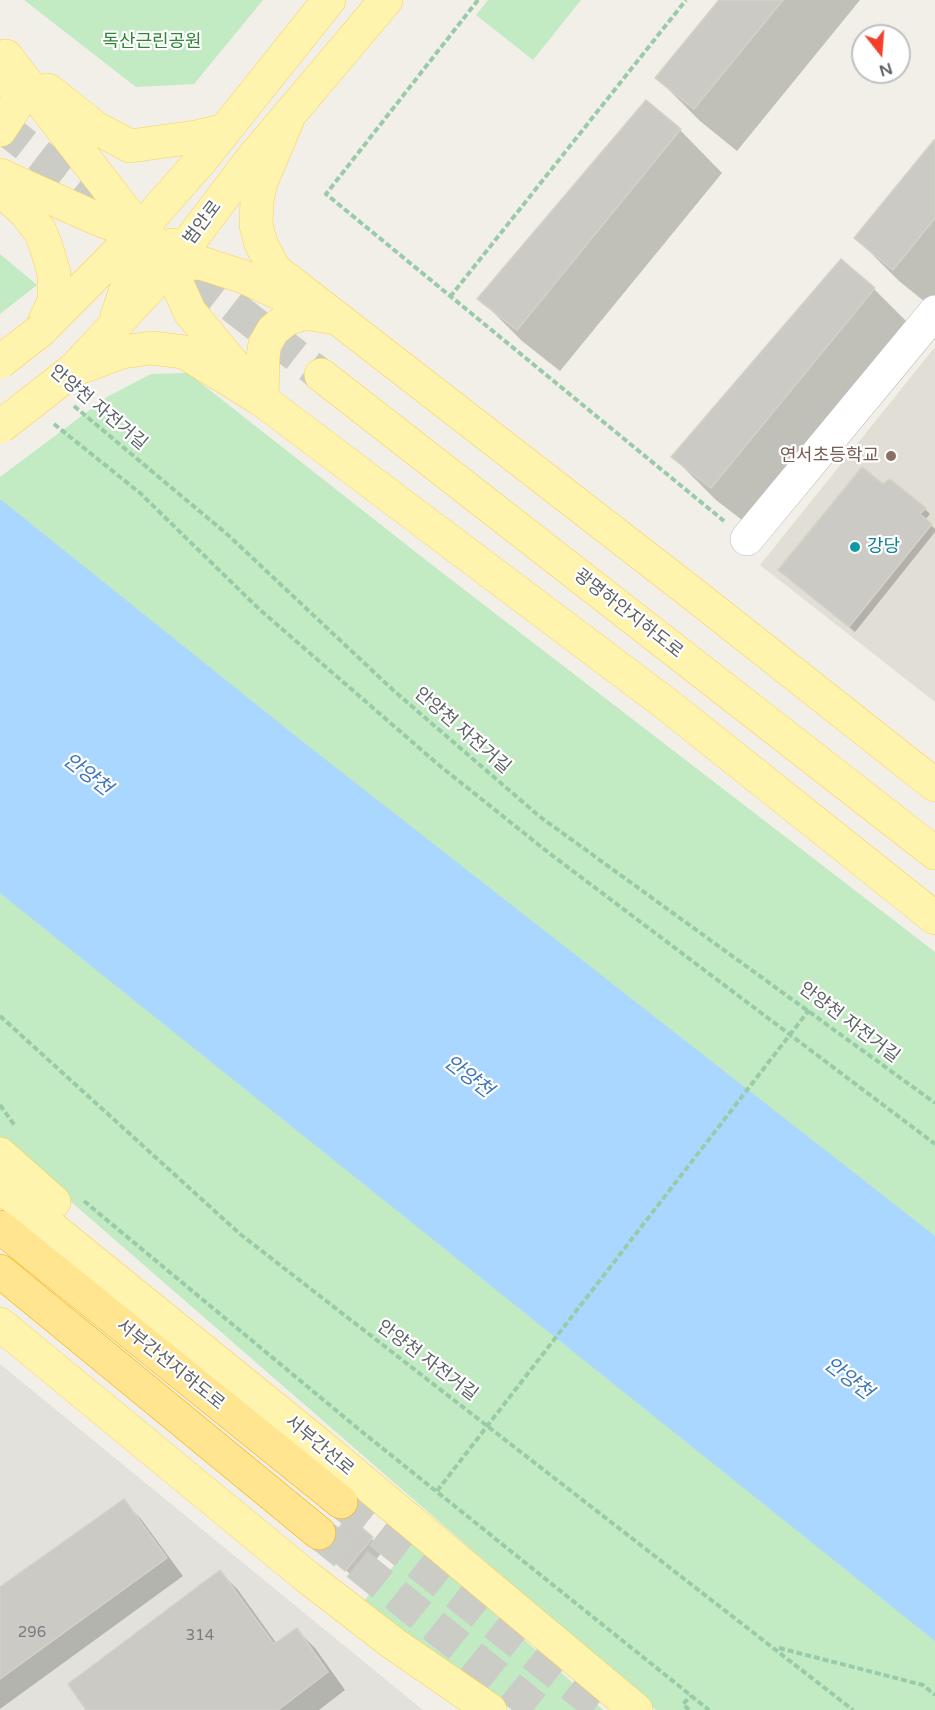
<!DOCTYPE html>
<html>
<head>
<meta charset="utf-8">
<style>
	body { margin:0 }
	#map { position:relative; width:935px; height:1710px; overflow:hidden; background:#f1efe7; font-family:"Varela Round",sans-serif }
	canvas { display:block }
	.north { position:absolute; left:851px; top:24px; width:60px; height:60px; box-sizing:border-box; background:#fff; border:2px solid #bfc0c3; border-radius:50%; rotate:163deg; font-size:16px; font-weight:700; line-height:24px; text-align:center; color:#5e6268 }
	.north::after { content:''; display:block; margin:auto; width:21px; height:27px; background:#f43f2a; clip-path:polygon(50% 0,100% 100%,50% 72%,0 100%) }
</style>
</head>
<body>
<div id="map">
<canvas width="935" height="1710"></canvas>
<div class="north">N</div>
</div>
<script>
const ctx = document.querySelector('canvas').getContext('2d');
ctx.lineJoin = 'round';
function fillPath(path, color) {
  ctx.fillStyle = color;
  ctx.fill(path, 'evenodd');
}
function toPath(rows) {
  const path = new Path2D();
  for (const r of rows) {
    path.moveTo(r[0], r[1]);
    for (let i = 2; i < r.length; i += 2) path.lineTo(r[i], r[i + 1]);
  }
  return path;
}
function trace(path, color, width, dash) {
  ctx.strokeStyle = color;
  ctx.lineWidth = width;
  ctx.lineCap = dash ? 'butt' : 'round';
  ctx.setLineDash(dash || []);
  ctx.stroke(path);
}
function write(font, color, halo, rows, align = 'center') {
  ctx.font = font + ' "Varela Round","Noto Sans KR",sans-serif';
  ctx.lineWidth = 4.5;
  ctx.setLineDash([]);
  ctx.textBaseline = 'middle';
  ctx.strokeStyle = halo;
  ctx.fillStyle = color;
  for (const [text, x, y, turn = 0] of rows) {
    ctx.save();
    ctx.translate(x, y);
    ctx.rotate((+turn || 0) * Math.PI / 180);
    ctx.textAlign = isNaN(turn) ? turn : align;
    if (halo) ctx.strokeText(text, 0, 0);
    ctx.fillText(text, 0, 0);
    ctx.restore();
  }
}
const industrial = toPath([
	[0,1364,423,1710,0,1710]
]);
const education = toPath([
	[935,347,935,702,760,565]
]);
const green = toPath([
	[24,0,263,0,194,84,136,87],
	[488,0,581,0,533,60,476,15],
	[0,254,37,285,0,314],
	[188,373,427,561,935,952,935,1710,656,1710,0,1140,0,477,107,397,151,374],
	[414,1542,547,1660,603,1710,513,1710,363,1602]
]);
const water = toPath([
	[0,499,298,738,935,1236,935,1641,0,893]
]);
const shadow = toPath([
	[721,0,860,0,737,151,700,121,657,78],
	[680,130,722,173,560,371,522,341,479,298],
	[935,142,935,310,899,281,856,238],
	[874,289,916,331,755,530,716,500,673,457],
	[883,486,925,509,930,514,925,520,935,529,935,532,855,632,786,576],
	[123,1501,141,1519,183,1576,0,1709,0,1589],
	[349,1518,384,1550,358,1581,323,1550],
	[220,1572,238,1590,277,1644,297,1630,315,1648,345,1690,319,1710,88,1710]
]);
const building = toPath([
	[719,0,783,0,694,109,655,78,719,0],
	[646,100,681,129,517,330,477,299,646,100],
	[935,139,935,218,893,270,854,238,935,139],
	[841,259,875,288,711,488,671,457,841,259],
	[862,467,883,484,890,479,926,508,920,514,932,524,849,627,778,570,862,467],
	[124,1499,167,1558,0,1679,0,1587,124,1499],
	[348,1516,373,1537,345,1571,321,1551,348,1516],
	[220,1570,274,1644,297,1628,328,1672,278,1710,86,1710,68,1684,220,1570]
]);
const majorTunnel = toPath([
	[0,125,321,375]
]);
const highwayTunnel = toPath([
	[341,1502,603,1710],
	[319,1533,538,1710]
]);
const path = toPath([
	[478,0,326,194,724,521],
	[450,297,686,0],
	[74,406,228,535,393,690,539,816,935,1103],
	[54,424,140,493,259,609,440,766,549,853,935,1144],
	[0,1016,240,1234,853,1710],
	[0,1105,15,1126],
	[84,1201,356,1427,709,1710],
	[437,1491,809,1010],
	[779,1648,923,1685,935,1695],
	[689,1710,683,1704,691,1696]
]);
const minor = toPath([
	[747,539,935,312]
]);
const major = toPath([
	[6,56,126,212,137,233,136,260,117,316],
	[48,90,96,128,130,146,196,137,225,130],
	[287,121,261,182,257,201,256,225,261,244,275,270,697,597,935,785],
	[0,130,17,104,16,79,9,63],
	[0,175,100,220,137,233,148,233],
	[0,189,26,213,40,231,46,246,54,273,54,301,43,325],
	[172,245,175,279,190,312,246,380],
	[157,264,201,263,244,277,296,301],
	[41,330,137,233,202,159,329,0],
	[79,364,177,258,251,160,386,0],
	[73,370,122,352,151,348,184,352,262,400,669,706,935,918],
	[321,375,935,853],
	[262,400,263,356,265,344,273,330,287,319,305,313,329,317],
	[0,1154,54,1202],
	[0,1186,316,1442,636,1710],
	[0,1324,306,1576,394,1644,490,1710]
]);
const highway = toPath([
	[0,1227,341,1502],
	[0,1271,319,1533]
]);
const majorBridge = toPath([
	[0,362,41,330],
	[0,427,73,370]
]);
const markers = [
	[891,456,6,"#8d6e63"],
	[855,547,6,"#0f9aa8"]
];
const numberNames = [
	["296",32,1633],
	["314",200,1636]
];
const parkNames = [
	["독산근린공원",152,42]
];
const streetNames = [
	["범안로",203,223,-53],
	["안양천 자전거길",98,408,40],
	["광명하안지하도로",628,614,38],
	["안양천 자전거길",462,731,41],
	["안양천 자전거길",849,1023,37],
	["안양천 자전거길",427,1361,37],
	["서부간선지하도로",170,1365,39],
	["서부간선로",319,1446,40]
];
const educationNames = [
	["연서초등학교",879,456]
];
const cultureNames = [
	["강당",867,547]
];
const waterNames = [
	["안양천",87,775,38],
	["안양천",468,1077,38],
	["안양천",848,1379,38]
];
fillPath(industrial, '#e2e1db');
fillPath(education, '#e1ded5');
fillPath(green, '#c2eac3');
fillPath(water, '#a9d7ff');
fillPath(shadow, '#0003');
fillPath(building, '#cccac4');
trace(building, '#d6d1c4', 1.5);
trace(majorTunnel, '#ccccc7', 33, [33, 16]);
trace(highwayTunnel, '#ccccc7', 33, [33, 16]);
trace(minor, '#b9bcc1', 34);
trace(major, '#fad057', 34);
trace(highway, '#f8b000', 34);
trace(path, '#9acba9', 4, [6, 3]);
trace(minor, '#fff', 33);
trace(major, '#fff4ae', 33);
trace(highway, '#ffe590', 33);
trace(majorBridge, '#fad057', 34, []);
trace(majorBridge, '#fff4ae', 33);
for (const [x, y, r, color] of markers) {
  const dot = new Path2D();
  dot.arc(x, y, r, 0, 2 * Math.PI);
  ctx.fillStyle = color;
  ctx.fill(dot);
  trace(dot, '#fff', 2);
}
write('15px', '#7a7c7f', null, numberNames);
write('18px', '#308536', '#fff', parkNames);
write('18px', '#5e6268', '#fff', streetNames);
write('18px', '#785e54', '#fff', educationNames, 'right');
write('18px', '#0d838f', '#fff', cultureNames, 'left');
write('italic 20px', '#3e77b8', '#fff', waterNames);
</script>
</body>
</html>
